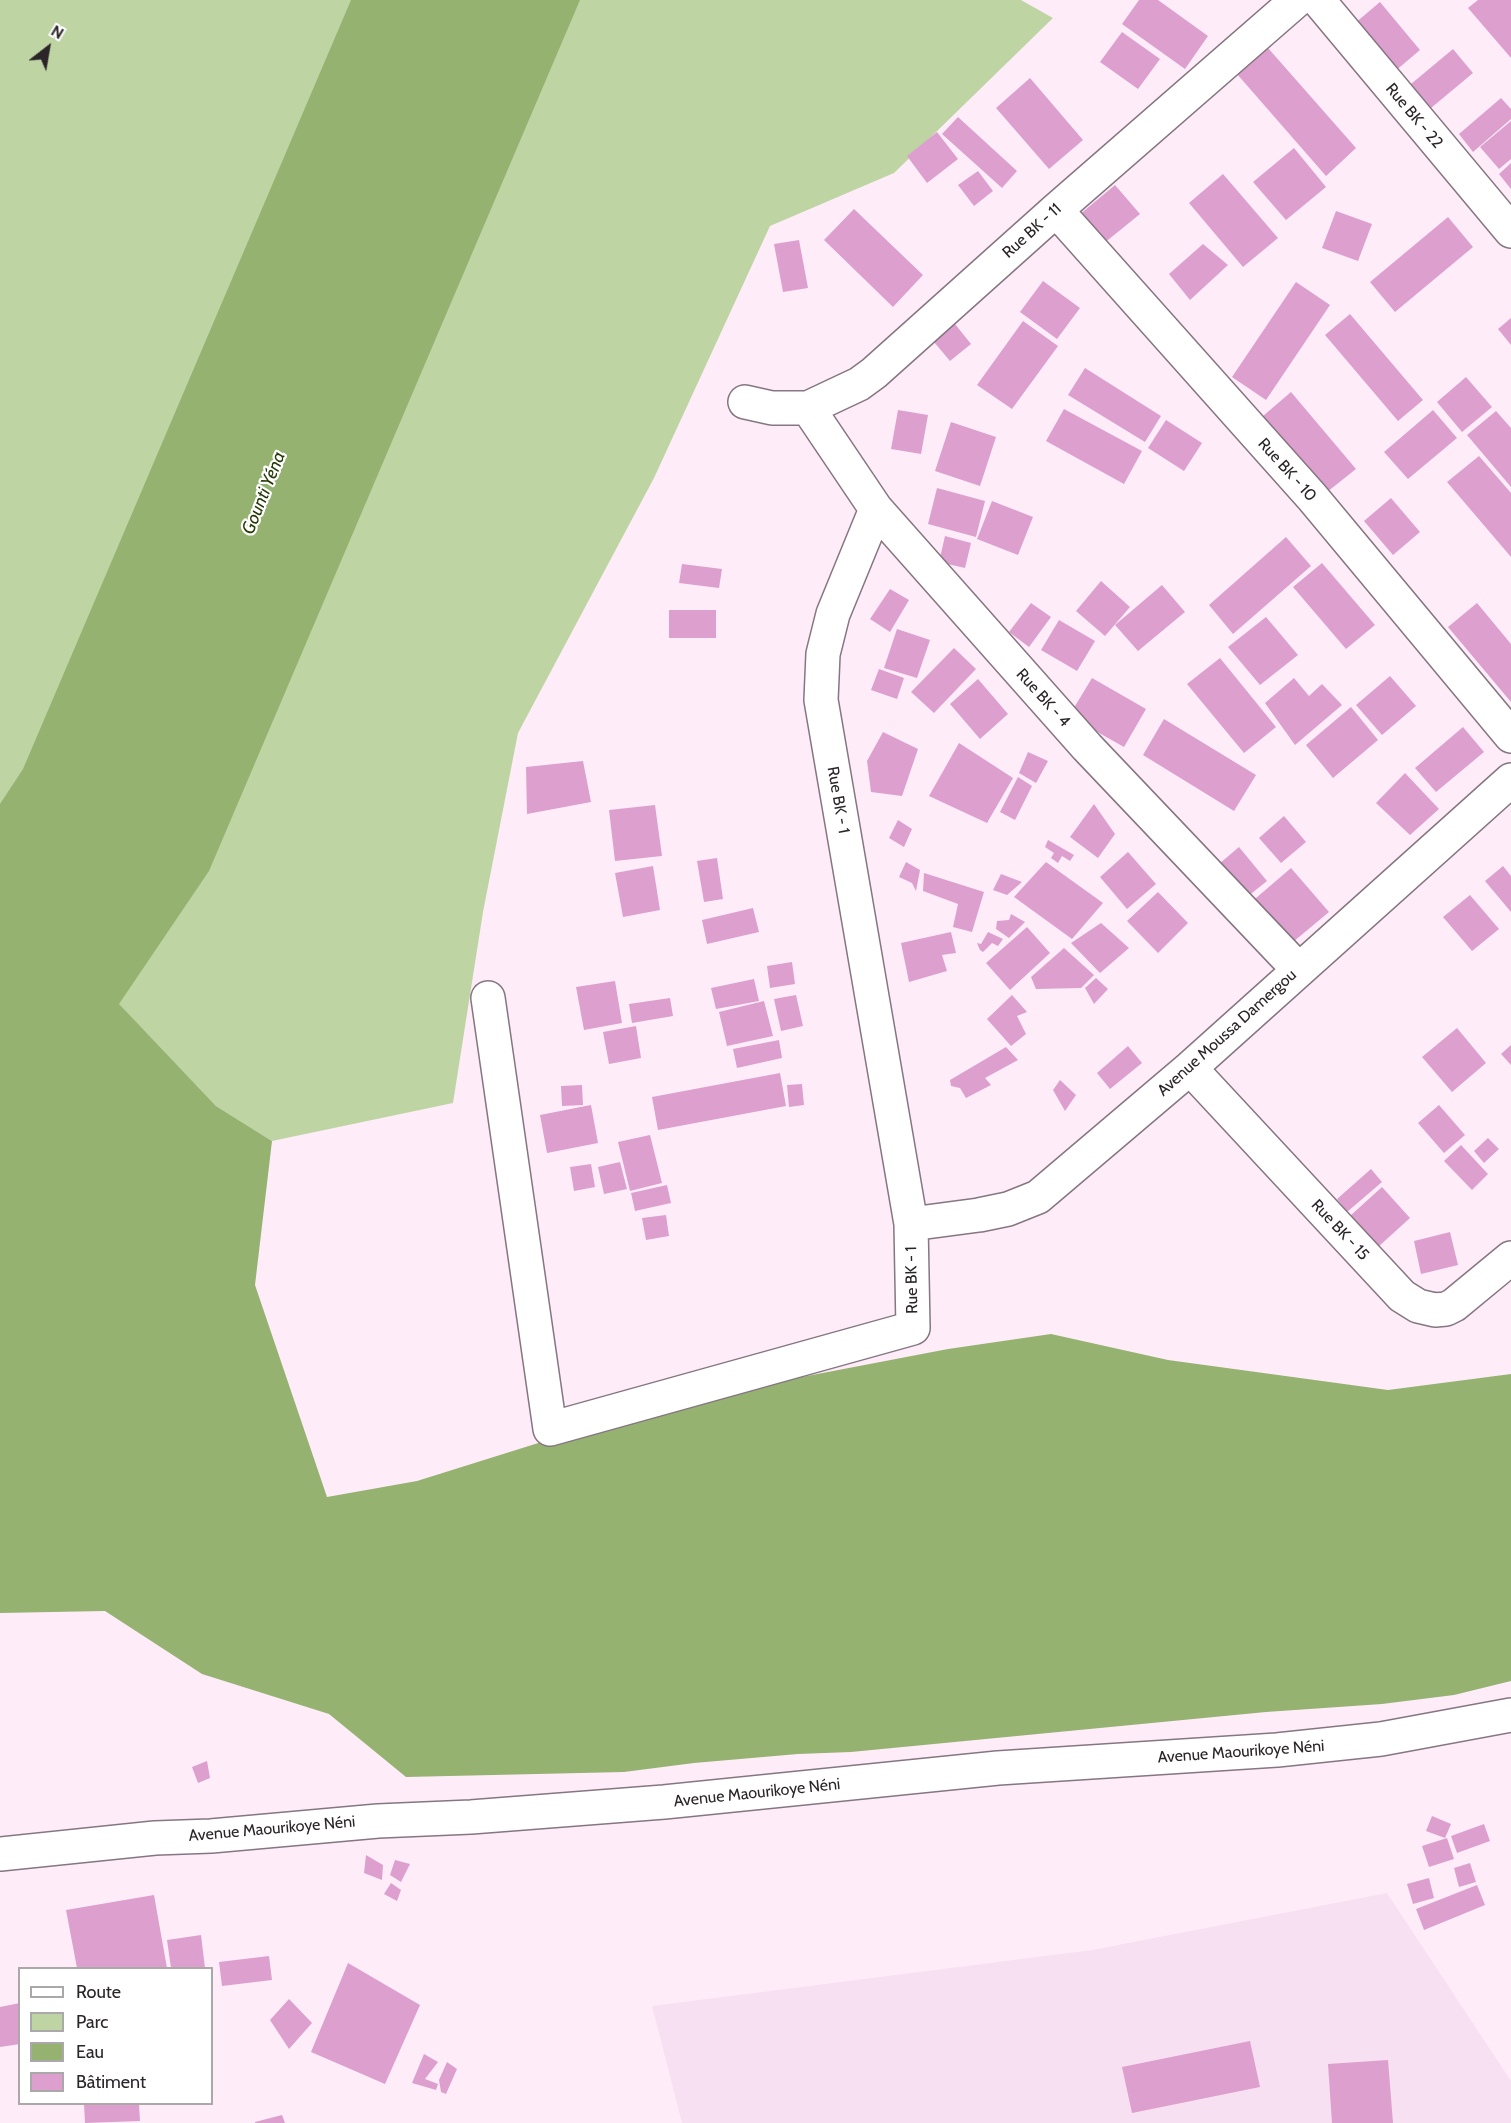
<!DOCTYPE html>
<html>
<head>
<meta charset="utf-8">
<style>
	body { margin:0 }
	#map { position:relative; width:1511px; height:2123px; overflow:hidden; background:#feedf9; font-family:Cabin,sans-serif }
	canvas { display:block }
	.legend { position:absolute; left:18px; top:1967px; width:195px; height:138px; box-sizing:border-box; background:#fff; border:2px solid #aaa8a9; margin:0; padding:8px 10px; list-style:none; font-size:18px; color:#2b2529 }
	.legend li { display:flex; align-items:center; gap:12px; height:30px }
	.legend b { width:30px; border:2px solid #aaa8a9 }
	.north { position:absolute; left:18px; top:18px; width:60px; height:60px; -webkit-text-stroke:4px #fff; paint-order:stroke; rotate:31deg; font-size:16px; font-weight:700; line-height:24px; text-align:center; color:#2b2529 }
	.north::after { content:''; display:block; margin:auto; width:21px; height:27px; background:#2b2529; clip-path:polygon(50% 0,100% 100%,50% 72%,0 100%) }
</style>
</head>
<body>
<div id="map">
<canvas width="1511" height="2123"></canvas>
<ul class="legend">
<li><b style="height:8px;background:#fff"></b>Route</li>
<li><b style="height:16px;background:#bed5a3"></b>Parc</li>
<li><b style="height:16px;background:#95b271"></b>Eau</li>
<li><b style="height:16px;background:#dd9fce"></b>Bâtiment</li>
</ul>
<div class="north">N</div>
</div>
<script>
const ctx = document.querySelector('canvas').getContext('2d');
ctx.lineJoin = 'round';
function fillPath(path, color) {
  ctx.fillStyle = color;
  ctx.fill(path, 'evenodd');
}
function toPath(rows) {
  const path = new Path2D();
  for (const r of rows) {
    path.moveTo(r[0], r[1]);
    for (let i = 2; i < r.length; i += 2) path.lineTo(r[i], r[i + 1]);
  }
  return path;
}
function trace(path, color, width, dash) {
  ctx.strokeStyle = color;
  ctx.lineWidth = width;
  ctx.lineCap = dash ? 'butt' : 'round';
  ctx.setLineDash(dash || []);
  ctx.stroke(path);
}
function write(font, color, halo, rows, align = 'center') {
  ctx.font = font + ' Cabin,sans-serif';
  ctx.lineWidth = 4.5;
  ctx.setLineDash([]);
  ctx.textBaseline = 'middle';
  ctx.strokeStyle = halo;
  ctx.fillStyle = color;
  for (const [text, x, y, turn = 0] of rows) {
    ctx.save();
    ctx.translate(x, y);
    ctx.rotate((+turn || 0) * Math.PI / 180);
    ctx.textAlign = isNaN(turn) ? turn : align;
    if (halo) ctx.strokeText(text, 0, 0);
    ctx.fillText(text, 0, 0);
    ctx.restore();
  }
}
const built = toPath([
	[1387,1893,1511,2081,1511,2123,682,2123,652,2006,1092,1950]
]);
const green = toPath([
	[0,0,1021,0,1053,18,894,173,770,226,654,478,518,733,483,912,453,1103,272,1141,216,1106,118,1004,0,1098]
]);
const water = toPath([
	[351,0,580,0,209,871,119,1004,216,1106,272,1141,255,1285,327,1497,417,1481,666,1403,948,1349,1051,1334,1168,1360,1388,1390,1511,1374,1511,1681,1454,1695,1382,1704,1266,1712,851,1752,798,1754,694,1763,624,1772,406,1777,329,1714,202,1674,105,1611,0,1613,0,804,23,769]
]);
const building = toPath([
	[1139,0,1158,0,1208,36,1185,69,1122,24],
	[1478,0,1511,0,1511,58,1468,8],
	[1380,2,1420,50,1394,72,1354,24],
	[1122,32,1160,59,1138,89,1100,62],
	[1268,48,1356,148,1326,176,1237,74],
	[1453,49,1473,73,1431,108,1411,84],
	[1030,78,1083,140,1049,169,996,108],
	[1501,98,1511,109,1511,119,1473,152,1459,134],
	[958,117,1017,171,1002,188,942,134],
	[1511,121,1511,159,1499,169,1480,147],
	[937,132,958,159,927,183,907,156],
	[1294,148,1326,187,1286,220,1253,182],
	[1511,163,1511,189,1499,174],
	[978,171,993,191,974,206,958,185],
	[1223,174,1278,238,1243,267,1189,203],
	[1115,185,1140,214,1103,244,1079,215],
	[854,209,923,275,893,307,824,240],
	[1336,211,1372,224,1358,261,1322,248],
	[1448,217,1473,247,1395,312,1370,282],
	[799,240,808,288,783,292,774,244],
	[1203,244,1228,265,1190,300,1169,274],
	[1043,281,1080,308,1057,339,1020,312],
	[1296,282,1330,305,1266,400,1232,377],
	[1350,314,1423,400,1398,421,1325,335],
	[1511,318,1511,345,1498,329],
	[1023,321,1058,346,1012,409,977,385],
	[955,324,971,344,950,361,934,342],
	[1085,368,1161,416,1145,442,1068,395],
	[1466,377,1492,407,1462,432,1437,402],
	[1291,392,1356,469,1327,492,1263,416],
	[1064,409,1142,451,1124,484,1046,441],
	[898,410,928,415,921,454,891,449],
	[1433,410,1457,438,1408,479,1384,452],
	[1496,411,1511,428,1511,487,1467,435],
	[1166,420,1202,443,1184,471,1148,448],
	[951,422,996,437,980,486,935,471],
	[1479,456,1511,493,1511,557,1447,482],
	[937,488,985,501,976,537,928,524],
	[1391,498,1420,532,1393,555,1364,521],
	[992,501,1033,517,1018,555,977,539],
	[945,536,971,543,965,568,939,562],
	[1286,537,1311,566,1233,634,1209,605],
	[1322,563,1375,625,1346,649,1293,587],
	[682,564,722,569,719,588,679,583],
	[1101,581,1130,607,1105,636,1076,611],
	[1162,585,1185,612,1138,651,1115,625],
	[890,589,909,600,890,632,870,619],
	[1031,603,1051,617,1029,647,1009,632],
	[1477,603,1511,644,1511,702,1448,627],
	[669,610,716,610,716,638,669,638],
	[1266,617,1298,655,1260,685,1228,647],
	[1059,620,1095,641,1077,671,1041,650],
	[897,629,930,640,917,678,884,668],
	[954,648,976,669,934,713,911,692],
	[1220,658,1276,727,1244,753,1187,684],
	[879,669,904,678,897,699,871,690],
	[1390,676,1416,706,1382,735,1356,705],
	[1092,678,1146,709,1124,747,1069,716],
	[1294,678,1309,696,1322,684,1342,705,1295,745,1265,703],
	[978,679,1008,714,980,739,950,704],
	[1351,707,1378,740,1333,778,1306,745],
	[1164,719,1256,775,1234,811,1143,755],
	[1463,727,1484,752,1436,792,1415,768],
	[883,732,918,749,902,796,871,792,867,761],
	[959,743,1013,778,987,823,929,796],
	[1028,752,1048,761,1036,783,1019,773],
	[583,761,591,802,527,814,526,767],
	[1405,773,1439,809,1410,835,1376,803],
	[1018,777,1032,786,1015,820,1000,812],
	[1094,804,1115,834,1098,858,1070,837],
	[655,805,662,856,615,861,609,810],
	[1284,816,1306,842,1281,863,1259,838],
	[898,820,912,829,904,847,889,838],
	[1048,840,1074,855,1070,861,1062,856,1058,863,1051,858,1054,853,1045,847],
	[1239,847,1267,881,1247,897,1219,864],
	[1128,852,1156,884,1127,909,1100,877],
	[717,858,723,899,704,902,697,861],
	[906,862,920,870,916,891,912,883,899,877],
	[1046,862,1103,903,1072,939,1014,897],
	[653,866,660,910,623,917,615,873],
	[1503,866,1511,876,1511,912,1485,881],
	[1291,868,1329,912,1287,947,1249,904],
	[924,873,984,892,972,932,953,927,958,904,923,891],
	[1001,874,1022,882,1007,895,993,890],
	[1158,892,1188,923,1158,953,1127,921],
	[1470,895,1499,929,1472,951,1443,917],
	[753,908,759,932,707,944,702,920],
	[1011,914,1025,922,1009,938,996,929,997,921,1009,920],
	[1101,923,1129,948,1100,973,1071,943],
	[1027,927,1050,953,1010,990,986,963],
	[951,932,956,953,942,955,947,971,909,982,901,943],
	[988,932,1003,939,998,946,992,943,983,952,980,950,977,943,981,944],
	[1064,948,1094,975,1081,988,1036,989,1031,977],
	[792,962,795,984,770,988,767,966],
	[1096,978,1108,989,1094,1004,1085,988],
	[754,979,759,1001,716,1009,711,988],
	[615,981,622,1023,584,1030,576,987],
	[796,995,803,1026,781,1031,774,999],
	[1012,995,1027,1012,1017,1016,1026,1034,1011,1046,987,1019],
	[670,998,673,1016,632,1023,629,1004],
	[764,1001,773,1036,727,1046,719,1012],
	[636,1026,641,1058,609,1064,603,1032],
	[1457,1028,1486,1063,1452,1092,1422,1057],
	[779,1040,782,1058,737,1068,733,1049],
	[1511,1045,1511,1065,1501,1054],
	[1128,1046,1142,1063,1110,1089,1097,1073],
	[1006,1047,1018,1060,985,1078,991,1085,966,1098,960,1088,951,1086,950,1080],
	[780,1073,786,1106,658,1130,652,1097],
	[1060,1080,1076,1095,1065,1111,1053,1090],
	[802,1084,804,1105,789,1107,787,1085],
	[582,1085,583,1105,562,1106,561,1086],
	[591,1105,598,1143,547,1153,540,1115],
	[1439,1105,1465,1135,1444,1153,1418,1123],
	[650,1135,662,1183,630,1191,618,1142],
	[1488,1138,1499,1149,1484,1163,1474,1151],
	[1461,1145,1488,1174,1472,1190,1444,1161],
	[620,1162,627,1189,604,1194,598,1167],
	[591,1164,595,1187,574,1191,570,1167],
	[1371,1169,1382,1182,1347,1212,1337,1199],
	[667,1185,671,1203,635,1211,631,1193],
	[1382,1187,1410,1218,1378,1247,1350,1216],
	[666,1215,669,1236,646,1240,642,1218],
	[1450,1232,1458,1265,1421,1274,1414,1241],
	[207,1761,210,1778,198,1783,192,1767],
	[1432,1816,1451,1824,1445,1838,1426,1831],
	[1484,1824,1490,1841,1457,1853,1451,1836],
	[1447,1838,1454,1859,1429,1867,1422,1846],
	[366,1855,383,1865,382,1880,364,1873],
	[395,1860,410,1864,401,1882,390,1875],
	[1470,1863,1476,1882,1459,1887,1454,1868],
	[1429,1878,1434,1898,1413,1904,1407,1884],
	[391,1883,401,1890,397,1901,384,1894],
	[1477,1885,1485,1905,1424,1930,1416,1909],
	[154,1895,167,1968,77,1968,66,1910],
	[201,1935,205,1968,171,1968,167,1940],
	[269,1956,272,1980,222,1986,219,1962],
	[348,1963,420,2005,385,2084,311,2052],
	[289,1999,312,2023,289,2049,270,2020],
	[20,2003,20,2044,0,2047,0,2007],
	[1250,2041,1260,2087,1132,2113,1122,2067],
	[424,2054,438,2062,425,2079,438,2084,436,2090,412,2083],
	[1388,2060,1393,2123,1332,2123,1328,2064],
	[447,2062,457,2069,446,2094,441,2092,439,2080],
	[84,2104,139,2104,140,2121,85,2123],
	[282,2115,285,2123,255,2123,255,2122]
]);
const minor = toPath([
	[1318,0,1511,231],
	[1056,210,1312,497,1511,736],
	[745,402,772,408,808,408,859,384,874,373,1056,210,1297,0],
	[808,408,876,509,1087,747,1299,970],
	[488,998,550,1429,913,1328,911,1224,821,700,823,654,833,614,876,509],
	[1190,1068,1402,1296,1418,1306,1435,1310,1446,1309,1454,1305,1511,1258],
	[911,1224,979,1215,1008,1209,1038,1197,1190,1068,1511,780],
	[0,1854,155,1838,211,1836,378,1821,471,1817,664,1802,998,1768,1277,1750,1381,1739,1511,1715]
]);
const streetNames = [
	["Rue BK - 22",1414,116,50],
	["Rue BK - 11",1032,231,-42],
	["Rue BK - 10",1287,470,48],
	["Rue BK - 4",1043,698,48],
	["Rue BK - 1",838,800,80],
	["Avenue Moussa Damergou",1227,1033,-42],
	["Rue BK - 15",1340,1230,47],
	["Rue BK - 1",912,1280,-91],
	["Avenue Maourikoye Néni",1241,1752,-4],
	["Avenue Maourikoye Néni",757,1793,-6],
	["Avenue Maourikoye Néni",272,1829,-5]
];
const waterNames = [
	["Gounti Yéna",264,493,-68]
];
fillPath(built, '#f7e0f1');
fillPath(green, '#bed5a3');
fillPath(water, '#95b271');
fillPath(building, '#dd9fce');
trace(minor, '#857681', 36);
trace(minor, '#fff', 33);
write('16px', '#2b2529', '#fff', streetNames);
write('italic 18px', '#273907', '#fff', waterNames);
</script>
</body>
</html>
